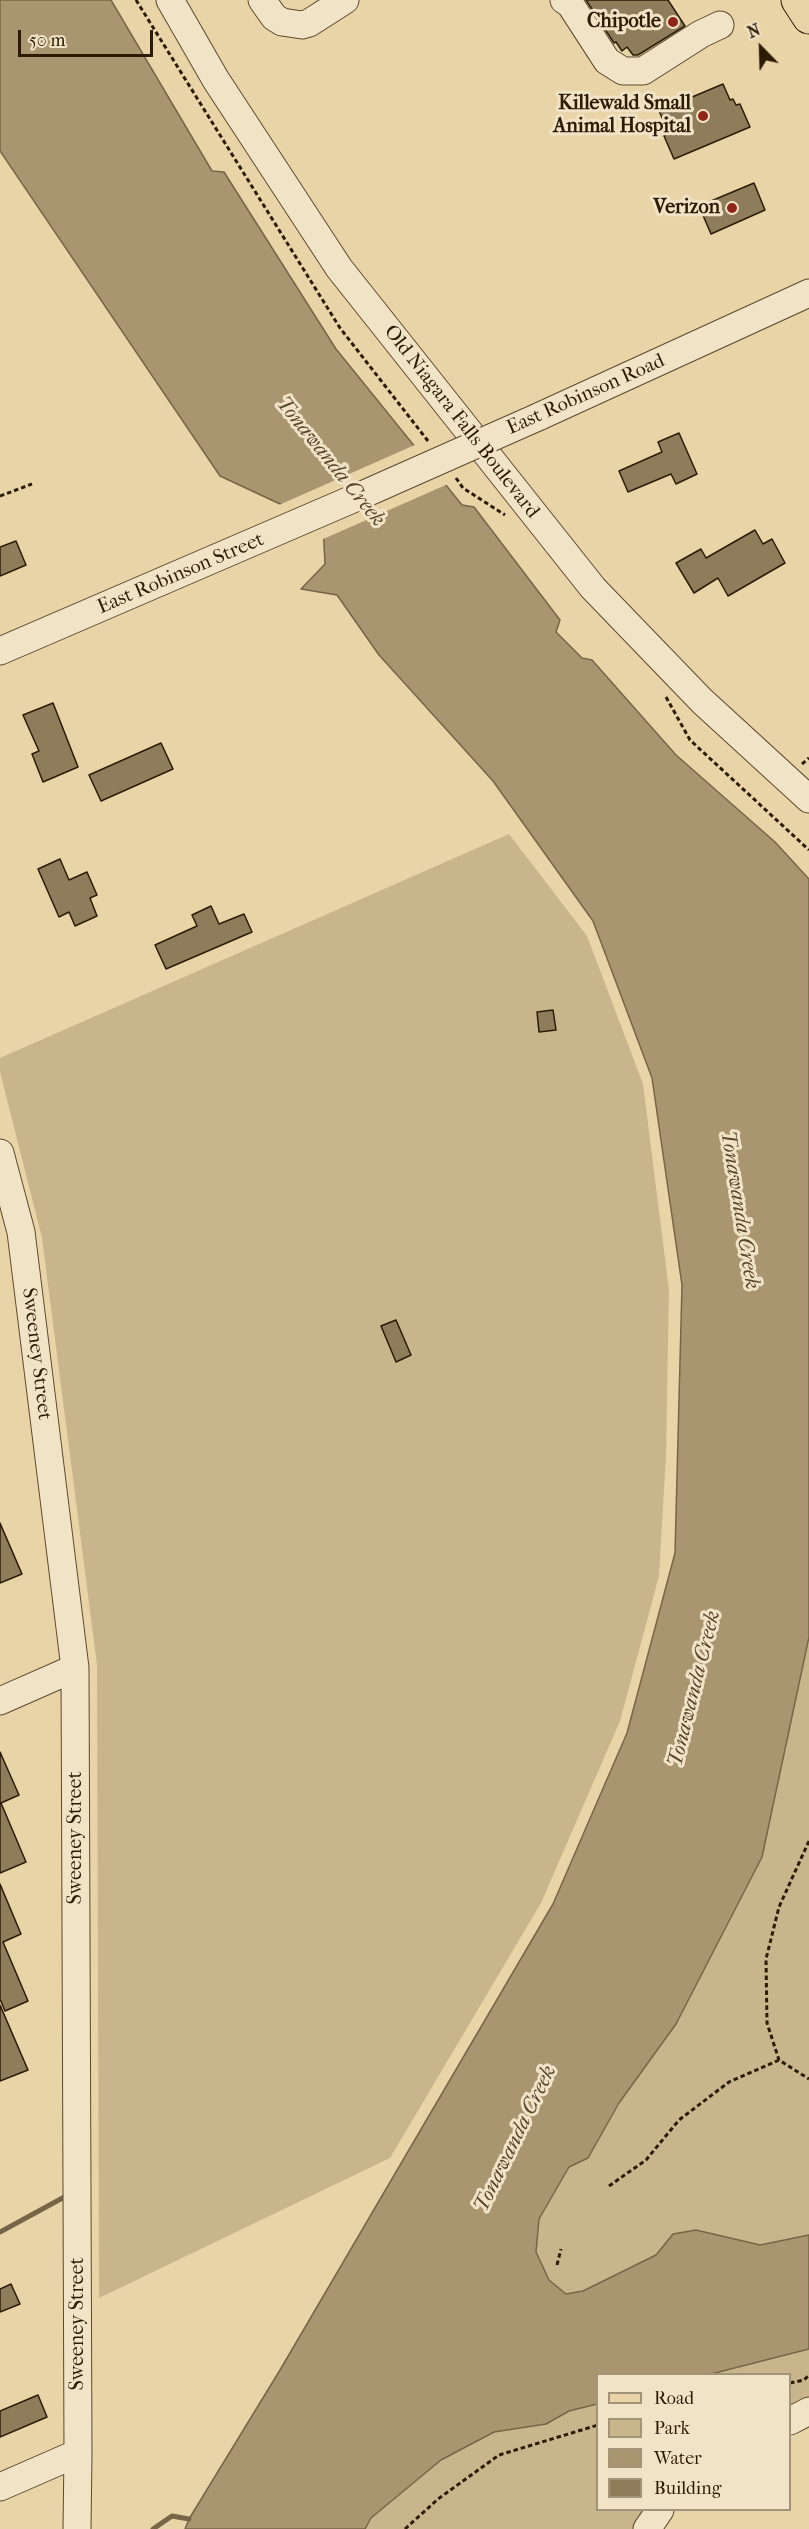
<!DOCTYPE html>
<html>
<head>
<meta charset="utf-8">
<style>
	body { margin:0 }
	#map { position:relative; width:809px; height:2529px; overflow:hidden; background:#e9d4a7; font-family:"IM FELL French Canon",serif }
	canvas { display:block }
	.legend { position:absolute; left:596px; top:2373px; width:195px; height:138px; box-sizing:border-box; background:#f1e3c6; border:2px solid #a29379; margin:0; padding:8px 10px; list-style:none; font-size:18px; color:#2c1c06 }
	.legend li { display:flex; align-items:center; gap:12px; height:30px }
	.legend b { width:30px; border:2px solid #a29379 }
	.north { position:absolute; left:731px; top:18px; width:60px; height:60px; -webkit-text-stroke:4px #f1e3c6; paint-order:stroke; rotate:337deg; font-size:16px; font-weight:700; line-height:24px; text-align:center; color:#2c1c06 }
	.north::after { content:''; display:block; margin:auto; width:21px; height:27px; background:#2c1c06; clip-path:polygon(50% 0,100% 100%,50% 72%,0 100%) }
	.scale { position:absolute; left:18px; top:30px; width:135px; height:27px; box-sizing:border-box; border:3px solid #2c1c06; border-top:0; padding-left:8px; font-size:18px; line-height:21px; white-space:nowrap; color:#2c1c06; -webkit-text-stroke:4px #f1e3c6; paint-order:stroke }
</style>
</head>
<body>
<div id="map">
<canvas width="809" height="2529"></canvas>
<ul class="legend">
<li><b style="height:8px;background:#e9d4a7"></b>Road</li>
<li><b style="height:16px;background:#c9b58c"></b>Park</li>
<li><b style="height:16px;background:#a99570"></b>Water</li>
<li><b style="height:16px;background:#8e7c5a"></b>Building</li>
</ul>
<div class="north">N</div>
<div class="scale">50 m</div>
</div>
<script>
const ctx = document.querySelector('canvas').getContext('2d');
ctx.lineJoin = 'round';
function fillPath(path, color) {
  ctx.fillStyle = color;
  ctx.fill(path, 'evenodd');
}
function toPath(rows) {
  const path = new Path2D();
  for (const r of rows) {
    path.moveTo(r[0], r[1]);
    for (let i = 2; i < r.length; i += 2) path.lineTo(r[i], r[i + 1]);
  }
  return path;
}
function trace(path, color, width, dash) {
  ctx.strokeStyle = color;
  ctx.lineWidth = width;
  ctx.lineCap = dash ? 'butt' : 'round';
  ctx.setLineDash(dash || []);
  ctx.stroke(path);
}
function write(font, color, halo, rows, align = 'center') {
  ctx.font = font + ' "IM FELL French Canon",serif';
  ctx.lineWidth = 6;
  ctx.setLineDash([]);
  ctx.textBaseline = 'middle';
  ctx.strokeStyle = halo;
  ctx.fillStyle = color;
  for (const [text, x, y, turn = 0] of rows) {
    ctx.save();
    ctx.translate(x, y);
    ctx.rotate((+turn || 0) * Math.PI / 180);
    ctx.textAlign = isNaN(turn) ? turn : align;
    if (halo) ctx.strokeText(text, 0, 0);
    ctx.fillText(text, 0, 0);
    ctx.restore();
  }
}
const green = toPath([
	[509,834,587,936,643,1084,669,1290,666,1454,659,1576,620,1721,541,1903,390,2158,99,2298,97,1665,42,1238,0,1072,0,1058],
	[809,1637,809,2235,760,2245,696,2230,673,2234,656,2255,583,2291,566,2294,549,2280,536,2252,539,2219,569,2167,588,2158,762,1857],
	[809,2349,809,2413,790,2422,790,2374,711,2374],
	[597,2404,598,2510,660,2510,647,2529,365,2529,371,2518,441,2460,494,2432,546,2424,569,2411]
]);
const water = toPath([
	[0,0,111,0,212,171,224,172,336,349,462,505,474,507,560,620,556,632,582,658,592,660,676,755,775,842,809,879,809,1637,762,1857,676,2024,619,2103,588,2158,569,2167,539,2219,536,2252,549,2280,566,2294,583,2291,656,2255,673,2234,696,2230,760,2245,809,2235,809,2349,711,2374,598,2374,597,2404,569,2411,546,2424,494,2432,441,2460,371,2518,365,2529,185,2529,189,2519,280,2370,553,1904,627,1733,675,1553,682,1285,652,1078,593,921,493,781,379,655,337,595,301,589,325,564,323,524,220,476,0,151,0,0]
]);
const pier = toPath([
	[417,444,448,484,321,540,321,525,279,505]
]);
const stream = toPath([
	[0,2232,68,2195],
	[153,2529,172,2516,189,2519]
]);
const building = toPath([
	[586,0,668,0,685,26,638,55,633,55,627,47,622,51,616,42,614,43,586,0],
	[723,84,730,100,733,99,736,105,740,104,750,127,674,159,664,136,666,135,661,123,664,122,659,111,723,84],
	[754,183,765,210,711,234,699,206,754,183],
	[679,433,697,474,676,484,671,474,628,492,619,471,662,452,658,442,679,433],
	[755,530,763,544,772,539,785,563,728,596,718,578,694,593,676,563,701,549,706,558,755,530],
	[16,541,26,565,0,576,0,547,16,541],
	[53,703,78,767,43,782,32,754,39,751,23,715,53,703],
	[161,743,173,769,101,801,89,775,161,743],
	[60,859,69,880,87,872,97,895,90,898,97,916,75,926,69,912,59,917,38,869,60,859],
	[211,906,219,924,244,914,252,932,166,969,155,945,197,926,192,915,211,906],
	[553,1010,556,1030,539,1032,537,1012,553,1010],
	[396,1320,411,1355,396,1362,381,1326,396,1320],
	[0,1523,22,1574,0,1583,0,1523],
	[0,1752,19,1795,1,1803,26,1862,0,1873,0,1752],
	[0,1884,21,1934,3,1942,28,2001,5,2011,0,1999,0,1884],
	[0,2005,28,2070,0,2081,0,2005],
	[11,2284,20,2304,0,2312,0,2289,11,2284],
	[38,2395,47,2417,0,2437,0,2411,38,2395]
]);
const path = toPath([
	[136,0,340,328,428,441],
	[456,478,463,488,505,515],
	[0,496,32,484],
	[666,697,690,740,809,850],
	[802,764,809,758],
	[809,1841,779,1907,766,1959,767,2023,779,2060,809,2079],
	[609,2186,646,2160,679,2120,729,2082,779,2060],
	[557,2265,561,2249],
	[790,2383,804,2380,809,2375],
	[405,2529,438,2499,499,2455,598,2425]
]);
const minor = toPath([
	[170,0,216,80,339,268,593,588,702,701,809,799],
	[262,0,274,17,282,22,302,25,309,23,345,0],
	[564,0,570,4,607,61,623,71,643,71,701,34,720,25],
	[538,417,809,293],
	[0,651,362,495],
	[0,1153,21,1232,75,1668,78,2453,77,2529],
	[0,1701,75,1668],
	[790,2421,809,2411],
	[0,2487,78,2453],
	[647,2529,660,2510]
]);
const major = toPath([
	[798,0,809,17]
]);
const minorBridge = toPath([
	[362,495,538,417]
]);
const markers = [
	[673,22,6,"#8f2418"],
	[703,116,6,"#8f2418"],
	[732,208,6,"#8f2418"]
];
const poiNames = [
	["Chipotle",661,22],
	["Killewald Small",691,104],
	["Animal Hospital",691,127],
	["Verizon",720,208]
];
const streetNames = [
	["East Robinson Road",586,395,-24],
	["Old Niagara Falls Boulevard",461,422,52],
	["East Robinson Street",181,574,-23],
	["Sweeney Street",36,1354,83],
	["Sweeney Street",76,1838,-90],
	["Sweeney Street",78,2324,-90]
];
const waterNames = [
	["Tonawanda Creek",330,462,51],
	["Tonawanda Creek",739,1210,81],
	["Tonawanda Creek",695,1689,-76],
	["Tonawanda Creek",516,2139,-64]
];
fillPath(green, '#c9b58c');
fillPath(water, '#a99570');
trace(water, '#776546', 1.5);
fillPath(pier, '#e9d4a7');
trace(stream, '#776546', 5);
fillPath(building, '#8e7c5a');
trace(building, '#2c1c06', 1.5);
trace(minor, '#5b4a2e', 29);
trace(major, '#2c1c06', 35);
trace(path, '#2c1c06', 3, [4.5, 3]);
trace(minor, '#f1e3c6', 27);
trace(major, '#e9d4a7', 33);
trace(minorBridge, '#5b4a2e', 29, []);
trace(minorBridge, '#f1e3c6', 27);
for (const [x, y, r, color] of markers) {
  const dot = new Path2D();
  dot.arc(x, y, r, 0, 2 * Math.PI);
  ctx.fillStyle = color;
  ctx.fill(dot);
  trace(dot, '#f1e3c6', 2);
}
write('bold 20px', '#2c1c06', '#f1e3c6', poiNames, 'right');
write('20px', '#2c1c06', '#f1e3c6', streetNames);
write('italic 21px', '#58462b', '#f1e3c6', waterNames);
</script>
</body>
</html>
